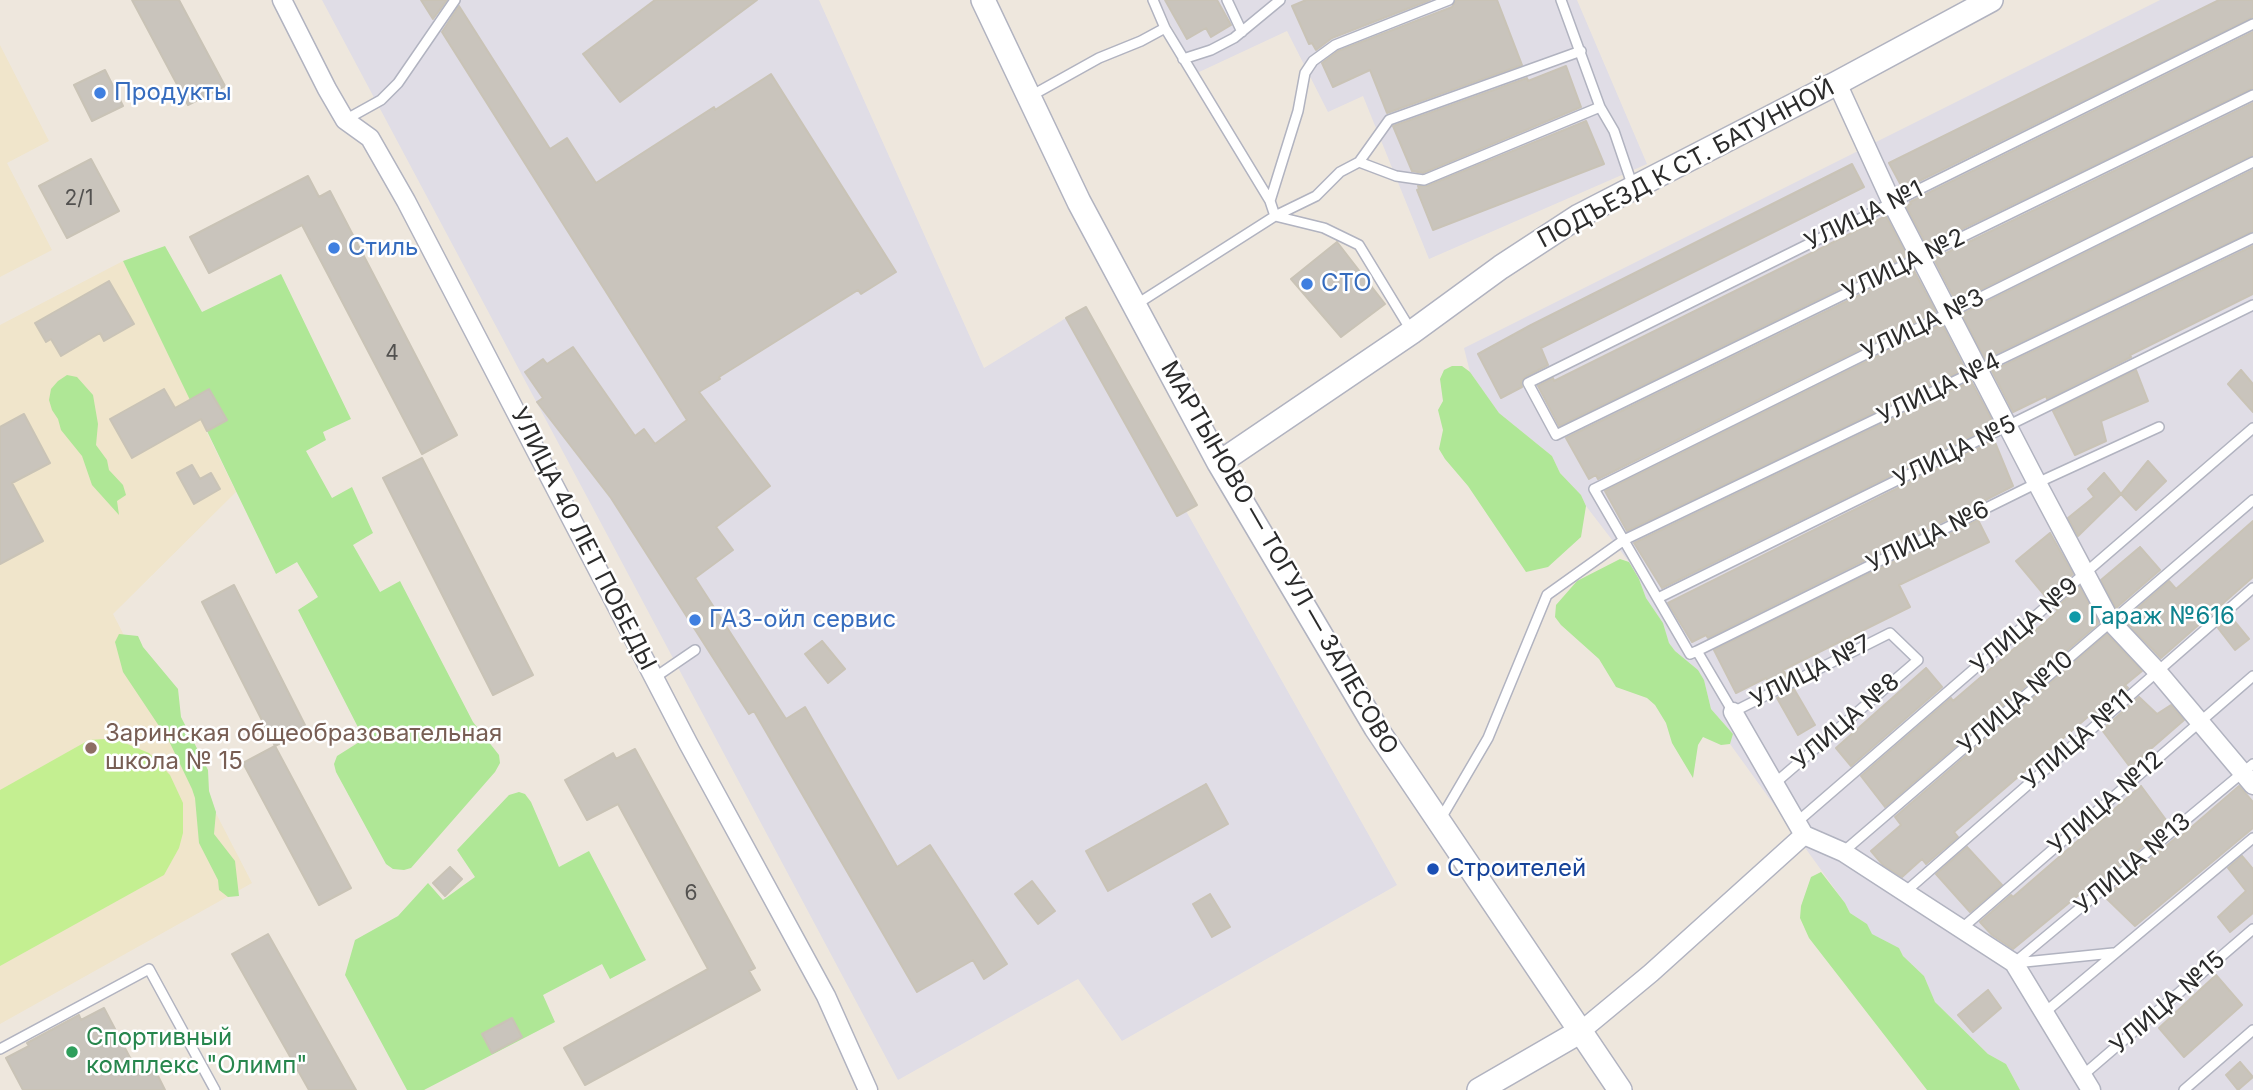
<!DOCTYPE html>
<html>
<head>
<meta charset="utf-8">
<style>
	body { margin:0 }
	canvas { display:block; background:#eee7dd }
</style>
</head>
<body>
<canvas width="2253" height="1090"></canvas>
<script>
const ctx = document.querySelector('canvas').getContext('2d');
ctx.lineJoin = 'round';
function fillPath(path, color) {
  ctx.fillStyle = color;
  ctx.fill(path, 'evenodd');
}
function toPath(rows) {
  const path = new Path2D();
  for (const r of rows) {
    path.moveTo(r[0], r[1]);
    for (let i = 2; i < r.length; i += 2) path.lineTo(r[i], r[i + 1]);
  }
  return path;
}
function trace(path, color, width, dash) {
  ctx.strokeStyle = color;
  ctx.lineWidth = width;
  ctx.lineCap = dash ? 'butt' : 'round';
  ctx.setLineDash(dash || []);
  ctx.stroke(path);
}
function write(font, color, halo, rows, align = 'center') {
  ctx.font = font + ' Inter,sans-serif';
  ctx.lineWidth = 5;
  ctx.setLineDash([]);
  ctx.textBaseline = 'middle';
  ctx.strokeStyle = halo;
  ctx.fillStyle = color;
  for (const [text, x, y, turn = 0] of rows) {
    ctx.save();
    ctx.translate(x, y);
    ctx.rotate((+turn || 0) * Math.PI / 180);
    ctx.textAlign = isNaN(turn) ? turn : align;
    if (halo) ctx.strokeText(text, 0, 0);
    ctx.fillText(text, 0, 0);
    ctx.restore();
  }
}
const industrial = toPath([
	[322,0,819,0,984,368,1066,318,1177,516,1186,511,1397,885,1122,1041,1078,979,898,1080],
	[1157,0,1577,0,1647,164,1429,259,1363,96,1328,112,1287,31,1197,73],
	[2160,0,2253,0,2253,1090,2020,1090,2006,1064,1988,1054,1935,1002,1924,976,1903,956,1899,948,1871,934,1867,924,1850,913,1845,903,1730,744,1733,734,1711,709,1704,680,1698,670,1675,651,1669,643,1663,623,1646,598,1639,579,1629,562,1586,506,1581,495,1560,473,1552,456,1499,413,1470,372,1464,348]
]);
const education = toPath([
	[0,45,49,141,7,163,52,250,0,277],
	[123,261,236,492,113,614,252,883,0,1024,0,325]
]);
const green = toPath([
	[165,246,202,312,281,274,351,419,323,432,326,440,306,451,332,498,352,487,373,533,353,545,380,592,400,581,473,722,499,755,500,763,495,772,411,868,404,870,393,869,386,864,336,772,334,764,337,756,364,739,298,610,318,597,297,562,276,574,207,431,226,420,190,400,123,261],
	[1452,366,1462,366,1470,372,1499,413,1552,456,1560,473,1581,495,1586,506,1581,537,1548,567,1526,572,1468,486,1445,459,1439,449,1443,430,1438,410,1443,401,1440,379,1444,370],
	[67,375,77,377,93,395,98,424,96,445,107,460,109,470,123,485,126,495,117,501,119,515,92,485,82,456,61,430,58,419,52,410,49,400,51,389,58,381],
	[1620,559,1629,562,1639,579,1646,598,1663,623,1669,643,1675,651,1698,670,1704,680,1711,709,1733,734,1730,744,1721,745,1703,737,1698,745,1693,778,1672,743,1666,723,1655,705,1647,698,1616,687,1599,659,1561,625,1555,617,1556,605,1577,581],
	[119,634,138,636,143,647,178,689,181,717,208,770,209,791,216,812,214,834,235,861,239,896,228,897,219,890,218,880,199,843,195,798,192,789,169,741,123,672,115,642],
	[519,792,525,794,531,802,559,867,589,851,646,960,610,979,602,964,543,995,555,1022,424,1090,407,1090,345,975,355,940,398,916,428,883,443,900,475,877,457,850,509,795],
	[1821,872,1845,903,1850,913,1867,924,1872,934,1899,948,1903,956,1924,976,1935,1002,1988,1054,2006,1064,2020,1090,1927,1090,1809,938,1800,918,1801,906,1811,877]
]);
const pitch = toPath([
	[105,739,120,741,149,753,170,775,183,803,183,833,179,848,164,875,0,966,0,790,89,740]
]);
const building = toPath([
	[132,0,179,0,225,86,188,105,132,0],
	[421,0,447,0,433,19,421,0],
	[655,0,757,0,620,102,583,54,655,0],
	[1165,0,1217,0,1231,25,1211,37,1206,28,1187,39,1165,0],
	[1306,0,1430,0,1332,38,1316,50,1312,43,1309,44,1292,6,1306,0],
	[1456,0,1497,0,1522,65,1387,113,1370,70,1333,87,1322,63,1338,51,1452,7,1456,0],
	[2219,0,2253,0,2253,17,1903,189,1889,163,2219,0],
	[459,6,550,149,567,138,596,183,714,107,715,110,771,74,896,272,861,294,858,290,719,377,720,379,699,392,770,486,716,527,733,550,695,578,786,719,805,707,897,867,930,845,1007,964,984,979,973,960,917,992,754,711,749,714,611,498,537,402,543,398,525,372,543,359,547,364,573,347,635,436,644,429,655,444,687,420,442,32,459,6],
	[2253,32,2253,88,1927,246,1906,206,1911,204,1910,202,2253,32],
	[1566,66,1581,107,1423,173,1412,171,1393,126,1527,78,1528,81,1566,66],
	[105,70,123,106,92,121,74,85,105,70],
	[2253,103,2253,155,1956,302,1934,259,2253,103],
	[1586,121,1604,164,1433,230,1417,190,1419,189,1418,186,1427,186,1586,121],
	[91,159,119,211,67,238,39,186,91,159],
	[1852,164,1864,187,1541,348,1548,365,1525,377,1521,382,1522,387,1501,398,1478,354,1531,325,1852,164],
	[2253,170,2253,231,1985,359,1962,314,2253,170],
	[308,176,319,197,330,191,457,435,422,454,302,225,209,273,190,237,308,176],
	[1886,216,1907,256,1559,426,1538,386,1553,378,1554,381,1886,216],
	[1337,242,1385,304,1341,337,1291,279,1337,242],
	[2253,246,2253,294,2130,355,2131,357,2047,399,2046,396,2013,412,1992,371,2253,246],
	[1913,269,1936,312,1598,479,1596,475,1589,479,1566,438,1913,269],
	[109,281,134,324,104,341,100,333,61,356,51,339,46,342,35,323,109,281],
	[1086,307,1197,505,1177,516,1066,318,1086,307],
	[1942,324,1965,369,1627,531,1605,491,1942,324],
	[2136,370,2148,401,2101,421,2106,441,2075,455,2053,411,2136,370],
	[2241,370,2253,384,2253,412,2228,384,2241,370],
	[1971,381,1993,422,1986,425,1988,428,1662,588,1634,543,1971,381],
	[164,389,175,408,209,389,227,420,207,431,201,419,132,458,110,419,164,389],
	[24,414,50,463,12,483,43,541,0,564,0,427,24,414],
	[1994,440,2013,486,1972,507,1708,638,1706,635,1692,642,1668,603,1994,440],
	[422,458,533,675,493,695,383,478,422,458],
	[2148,461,2166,481,2136,510,2121,494,2148,461],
	[192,465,200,479,211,473,220,489,194,504,177,473,192,465],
	[2104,473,2121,494,2078,536,2068,518,2094,497,2088,489,2104,473],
	[1978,520,1989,542,1899,585,1910,607,1783,670,1787,677,1770,686,1766,678,1736,693,1714,650,1978,520],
	[2253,521,2253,577,2161,658,2124,620,2169,581,2176,589,2253,521],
	[2050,533,2073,574,2046,597,2016,561,2050,533],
	[2140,547,2160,570,2116,608,2101,580,2140,547],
	[234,585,307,729,275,746,202,602,234,585],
	[2080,587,2099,623,1885,807,1861,776,1951,698,1953,701,2058,611,2055,608,2080,587],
	[2231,617,2249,639,2235,650,2218,628,2231,617],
	[2107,634,2142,671,2125,685,2128,688,2093,718,2090,715,1954,832,1958,837,1926,864,1922,859,1902,877,1883,865,1871,851,1901,825,1895,817,2107,634],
	[822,641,845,669,828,683,805,654,822,641],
	[1926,668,1942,687,1851,766,1836,748,1926,668],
	[1794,689,1815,725,1798,735,1777,698,1794,689],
	[2139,697,2157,714,2171,705,2184,720,2130,767,2102,730,2139,697],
	[275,746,351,888,319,905,243,763,275,746],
	[635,749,755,968,749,971,760,990,585,1085,564,1048,708,969,618,804,587,820,565,780,613,753,616,759,635,749],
	[1206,784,1228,824,1108,891,1086,851,1206,784],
	[2141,786,2169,824,2095,887,2092,884,2013,949,1992,935,1980,922,2011,895,2013,897,2141,786],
	[2239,786,2253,802,2253,828,2135,926,2105,897,2178,836,2179,838,2239,786],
	[1967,847,2002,885,1970,912,1936,874,1967,847],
	[2242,856,2253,869,2253,913,2230,932,2218,917,2246,891,2228,868,2242,856],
	[450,867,462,879,445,896,433,883,450,867],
	[1032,881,1055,911,1038,924,1015,894,1032,881],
	[1210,894,1230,927,1212,937,1193,904,1210,894],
	[268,934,356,1090,309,1090,232,954,268,934],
	[2216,975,2242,1005,2184,1057,2159,1028,2216,975],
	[1988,990,2001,1008,1973,1032,1958,1015,1988,990],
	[104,1008,137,1071,152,1064,165,1090,23,1090,6,1058,29,1046,27,1043,79,1015,81,1020,104,1008],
	[512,1018,522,1037,492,1053,482,1034,512,1018],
	[2240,1062,2253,1077,2238,1090,2226,1075,2240,1062]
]);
const service = toPath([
	[1153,0,1165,28],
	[1227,0,1242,32],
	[1561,0,1600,107,1614,131,1633,187],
	[2253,24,1528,383,1556,435,2253,95],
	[1183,59,1211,50,1234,38,1280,0],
	[1029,97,1099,58,1141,41,1165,28,1270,201,1275,216,1137,304],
	[345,120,381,100,398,83,455,0],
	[1359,162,1396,176,1424,180,1600,107],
	[1270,201,1298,111,1305,73,1313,61,1335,45,1449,0],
	[1275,216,1316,196,1340,172,1359,162,1389,120,1581,51],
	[1275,216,1324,228,1359,245,1412,332],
	[1658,598,2253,305],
	[1697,651,2037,483,2159,427],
	[654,678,695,650],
	[1774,784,1918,660,1890,633,1733,712,1697,651,1690,654,1594,489,2253,162],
	[1440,820,1488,738,1547,595,1624,540,2253,238],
	[1797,822,2253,428],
	[1843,852,2253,500],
	[1904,893,2253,588],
	[1961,929,2253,676],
	[2014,963,2253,764],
	[2015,963,2113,953],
	[2044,1013,2253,838],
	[0,1049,149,969,215,1090],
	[2082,1076,2253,929],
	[2184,1090,2253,1030]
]);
const minor = toPath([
	[282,0,327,89,345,120,370,138,406,201,688,743,826,996,868,1090],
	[1837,83,1892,203,2037,483,2111,622,2157,671,2253,785],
	[1733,712,1804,835],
	[1581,1031,1651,973,1804,835,1843,852,2014,963,2091,1090]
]);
const tertiary = toPath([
	[983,0,1079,202,1219,463,1376,728,1620,1090],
	[1219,463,1412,332,1501,267,1579,216,1837,83,1991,0],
	[1479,1090,1581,1031]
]);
const markers = [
	[100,93,7,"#3f7fe0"],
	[334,248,7,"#3f7fe0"],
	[1307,284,7,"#3f7fe0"],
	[2075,617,7,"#0f9aa8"],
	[695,620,7,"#3f7fe0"],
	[91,748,7,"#8d6e63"],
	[1433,869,7,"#1a4fb4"],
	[72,1052,7,"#2e9e5b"]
];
const numberNames = [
	["2/1",79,199],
	["4",392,354],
	["6",691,894]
];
const shopNames = [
	["Продукты",114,93],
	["Стиль",348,248],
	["СТО",1321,284],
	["ГАЗ-ойл сервис",709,620]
];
const streetNames = [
	["ПОДЪЕЗД К СТ. БАТУННОЙ",1686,164,-28],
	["УЛИЦА №1",1864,216,-26],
	["УЛИЦА №2",1904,265,-26],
	["УЛИЦА №3",1923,325,-26],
	["УЛИЦА №4",1939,389,-26],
	["УЛИЦА №5",1955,452,-26],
	["УЛИЦА №6",1928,537,-26],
	["УЛИЦА 40 ЛЕТ ПОБЕДЫ",583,539,63],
	["МАРТЫНОВО — ТОГУЛ — ЗАЛЕСОВО",1279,558,60],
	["УЛИЦА №9",2025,626,-41],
	["УЛИЦА №7",1811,672,-27],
	["УЛИЦА №10",2016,703,-41],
	["УЛИЦА №8",1846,722,-41],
	["УЛИЦА №11",2078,740,-41],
	["УЛИЦА №12",2106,803,-41],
	["УЛИЦА №13",2133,864,-40],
	["УЛИЦА №15",2168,1003,-41]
];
const cultureNames = [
	["Гараж №616",2089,617]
];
const educationNames = [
	["Заринская общеобразовательная",105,734],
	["школа № 15",105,762]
];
const transitNames = [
	["Строителей",1447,869]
];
const leisureNames = [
	["Спортивный",86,1038],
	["комплекс \"Олимп\"",86,1066]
];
fillPath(industrial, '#e0dde6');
fillPath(education, '#f0e5cb');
fillPath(green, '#afe796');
fillPath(pitch, '#c4ef91');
fillPath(building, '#c9c4bc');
trace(building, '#c9c3b6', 2);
trace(service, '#b1b3c0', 12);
trace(minor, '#b1b3c0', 21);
trace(tertiary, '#b1b3c0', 26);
trace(service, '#fff', 9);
trace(minor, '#fff', 18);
trace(tertiary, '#fff', 23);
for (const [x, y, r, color] of markers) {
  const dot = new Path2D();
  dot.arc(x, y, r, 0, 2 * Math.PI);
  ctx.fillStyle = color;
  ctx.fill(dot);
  trace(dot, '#fff', 2.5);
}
write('21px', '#52514f', null, numberNames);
write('24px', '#366cbe', '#fff', shopNames, 'left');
write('24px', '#2b2b2b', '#fff', streetNames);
write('24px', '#0d838f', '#fff', cultureNames, 'left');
write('24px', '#785e54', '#fff', educationNames, 'left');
write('24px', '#164399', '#fff', transitNames, 'left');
write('24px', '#27864d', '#fff', leisureNames, 'left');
</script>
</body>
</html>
